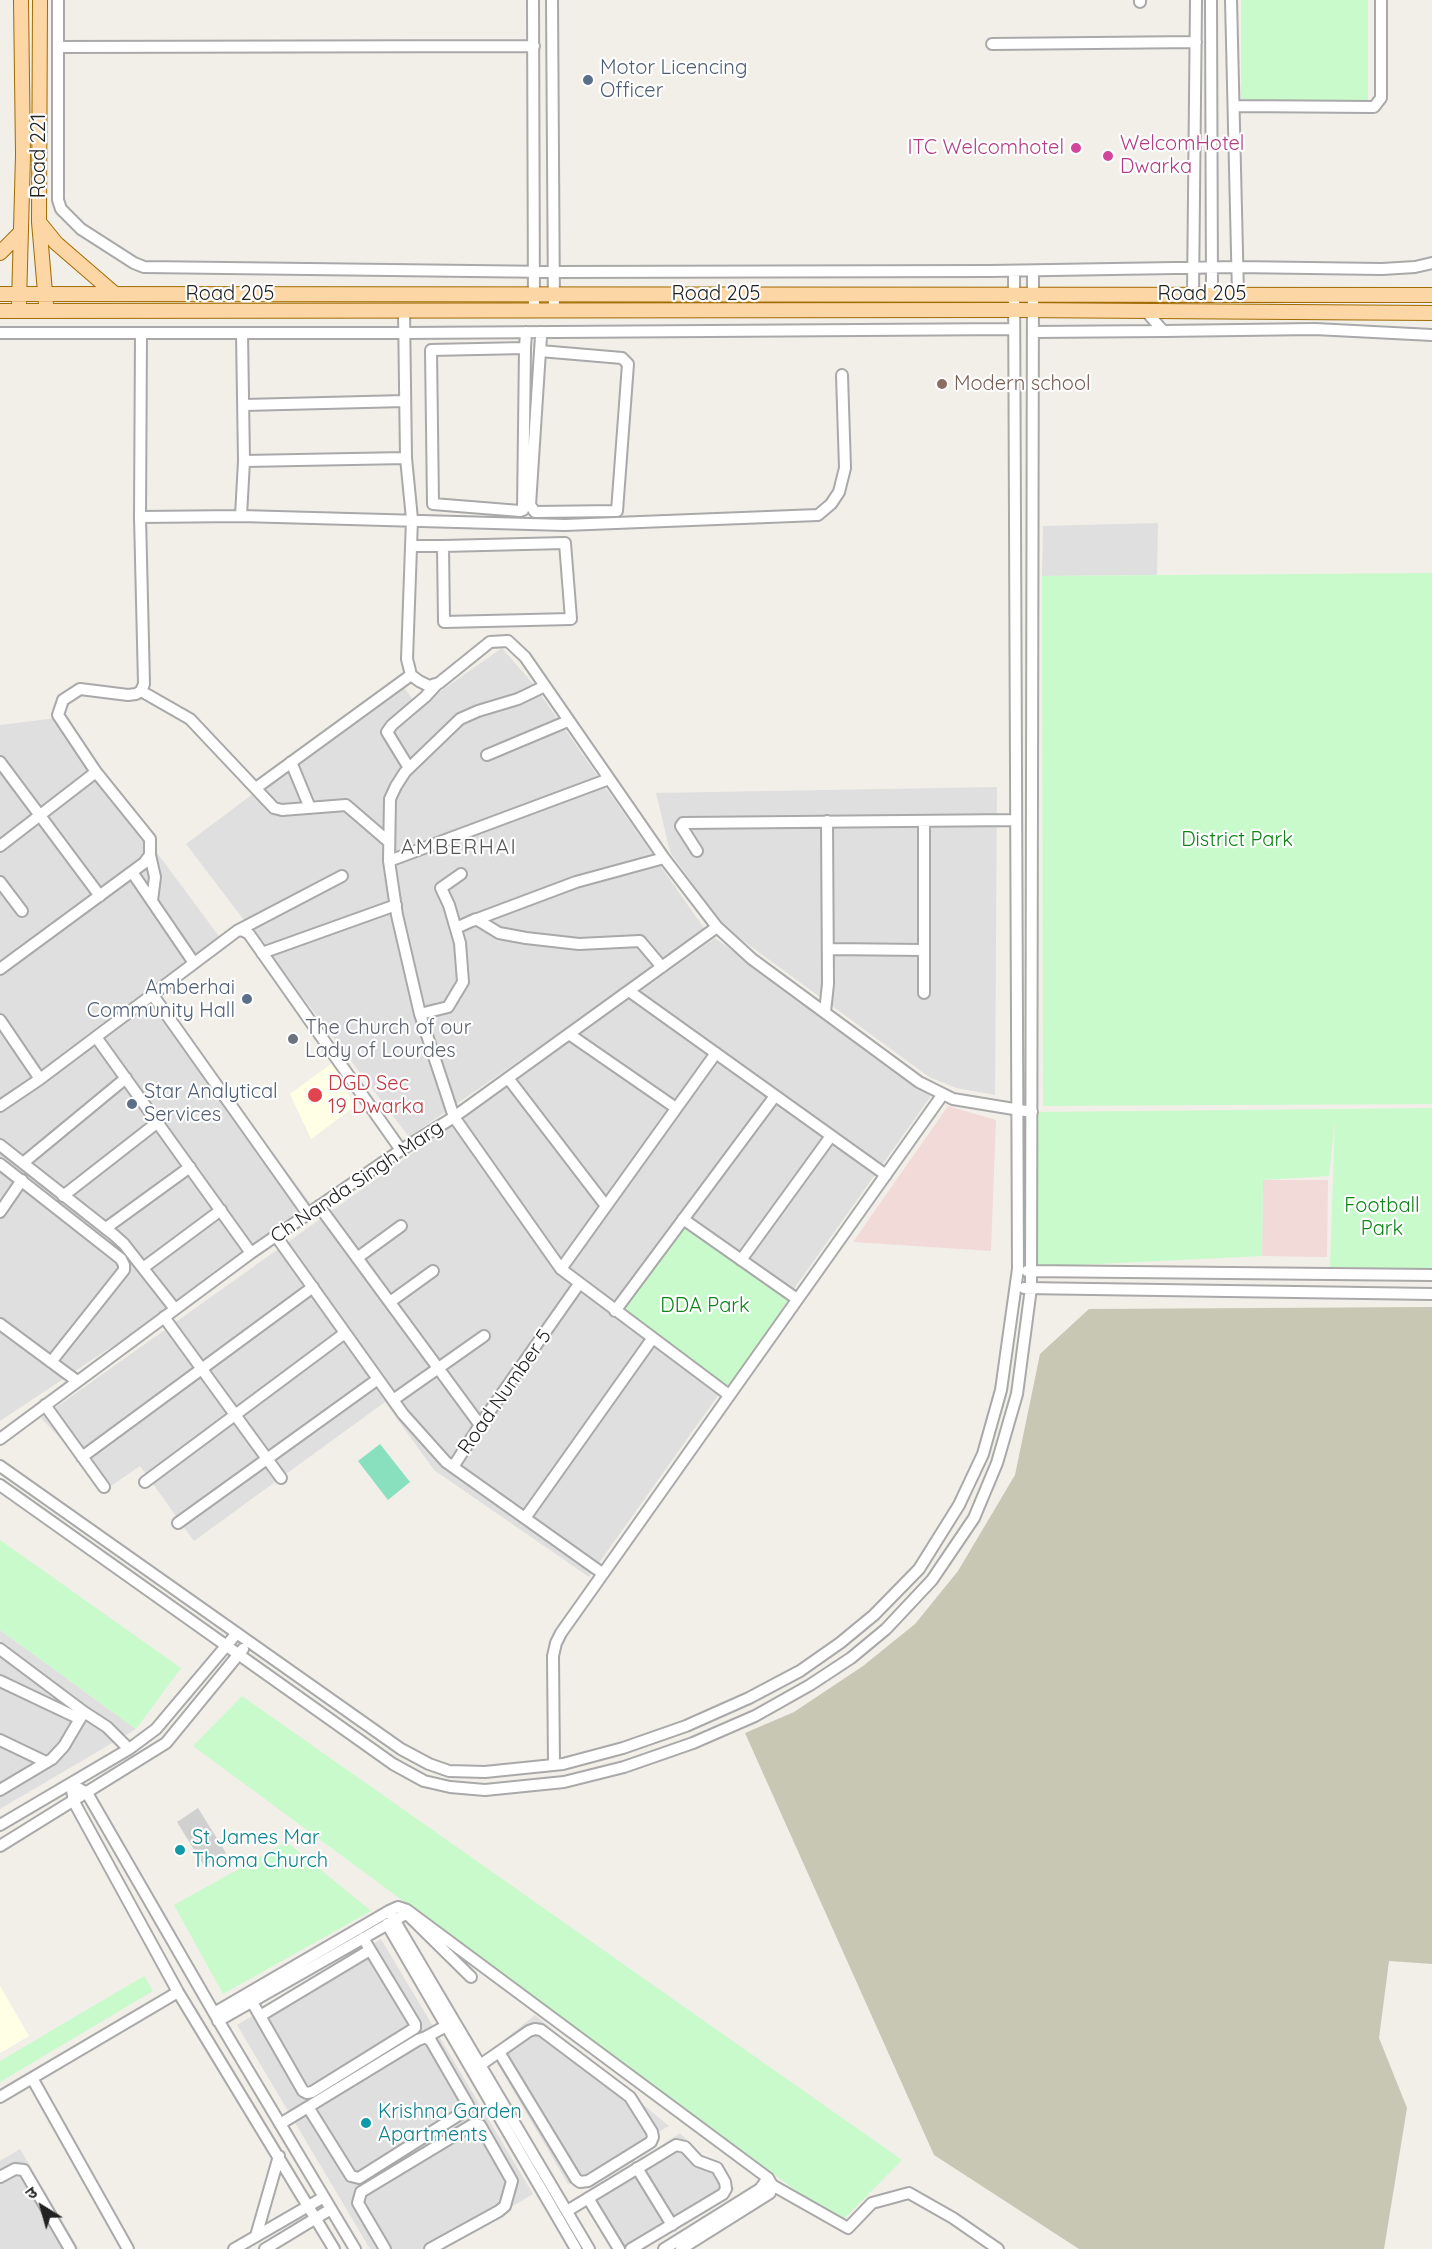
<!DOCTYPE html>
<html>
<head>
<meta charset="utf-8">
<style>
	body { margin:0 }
	#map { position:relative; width:1432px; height:2249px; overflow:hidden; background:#f2efe9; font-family:Quicksand,"Noto Sans Devanagari",sans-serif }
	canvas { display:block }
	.north { position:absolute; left:12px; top:2177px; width:60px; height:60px; -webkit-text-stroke:4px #fff; paint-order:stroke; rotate:323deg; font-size:16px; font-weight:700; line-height:24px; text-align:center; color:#222 }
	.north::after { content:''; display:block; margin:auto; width:21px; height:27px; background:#222; clip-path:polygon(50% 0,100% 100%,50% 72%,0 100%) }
</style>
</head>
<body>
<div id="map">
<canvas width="1432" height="2249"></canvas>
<div class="north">उ</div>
</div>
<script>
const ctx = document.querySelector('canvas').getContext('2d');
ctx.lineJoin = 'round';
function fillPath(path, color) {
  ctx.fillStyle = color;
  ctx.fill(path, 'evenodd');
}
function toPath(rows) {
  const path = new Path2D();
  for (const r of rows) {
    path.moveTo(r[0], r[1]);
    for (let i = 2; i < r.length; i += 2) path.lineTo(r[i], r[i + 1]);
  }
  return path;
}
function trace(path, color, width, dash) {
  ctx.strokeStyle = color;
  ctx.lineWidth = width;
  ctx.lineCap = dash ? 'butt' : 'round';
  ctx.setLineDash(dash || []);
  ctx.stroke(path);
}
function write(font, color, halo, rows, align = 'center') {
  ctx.font = font + ' Quicksand,sans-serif';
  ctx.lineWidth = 4.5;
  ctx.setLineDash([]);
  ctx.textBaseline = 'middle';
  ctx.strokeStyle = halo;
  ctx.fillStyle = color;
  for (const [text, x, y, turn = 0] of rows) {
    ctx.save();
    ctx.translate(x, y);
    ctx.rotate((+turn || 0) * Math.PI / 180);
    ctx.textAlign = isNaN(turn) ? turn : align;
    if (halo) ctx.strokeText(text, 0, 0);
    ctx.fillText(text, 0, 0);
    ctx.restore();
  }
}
const residential = toPath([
	[1158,523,1157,575,1042,576,1043,526],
	[502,648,534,685,706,931,409,1137,186,844,401,683,418,707],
	[57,718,221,939,152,991,311,1204,170,1308,0,1421,0,725],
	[997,787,995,1095,956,1088,929,1077,723,926,670,852,656,793],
	[715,938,931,1096,589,1577,434,1470,385,1402,194,1541,140,1466,108,1488,41,1418],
	[0,1630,136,1729,0,1809],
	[381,1939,533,2194,440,2249,370,2249,237,2025],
	[535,2015,669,2126,568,2184,490,2051],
	[680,2133,735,2189,630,2249,625,2249,589,2194],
	[20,2149,79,2249,0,2249,0,2161]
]);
const commercial = toPath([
	[948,1106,996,1120,991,1251,853,1242],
	[1263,1180,1328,1180,1327,1257,1262,1256]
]);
const education = toPath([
	[335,1061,354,1107,311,1139,290,1094],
	[0,1986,29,2036,0,2053]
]);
const religious = toPath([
	[198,1808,226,1853,204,1866,177,1822]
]);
const construction = toPath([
	[1432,1307,1432,1964,1389,1961,1379,2038,1407,2108,1384,2249,1079,2249,934,2155,745,1733,794,1712,863,1666,915,1624,958,1571,1015,1475,1040,1354,1089,1309]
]);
const park = toPath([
	[1241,0,1368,0,1368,104,1241,105],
	[1432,573,1432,1104,1043,1106,1042,576],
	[1432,1108,1432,1269,1330,1267,1335,1121,1329,1176,1263,1180,1262,1256,1036,1267,1038,1112],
	[683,1224,791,1295,728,1391,617,1312],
	[0,1540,181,1668,136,1729,0,1630],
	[242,1696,902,2160,840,2223,193,1746],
	[287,1842,371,1911,223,1994,174,1905],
	[144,1976,153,1991,0,2082,0,2061]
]);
const pitch = toPath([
	[380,1444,410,1482,388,1500,358,1461]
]);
const minor = toPath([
	[58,0,58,200,61,209,81,229,134,263,144,267,553,272,990,271,1236,267,1382,269,1415,267,1432,263],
	[533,0,534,311],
	[552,0,554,311],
	[1211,0,1212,293],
	[1231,0,1238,294],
	[1140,2,1140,0],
	[992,44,1196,42],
	[58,47,534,46],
	[1235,106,1374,107,1381,98,1381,0],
	[1193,294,1196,0],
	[404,311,406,458,412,519,407,659,411,675,419,681,429,686,439,683,490,642,508,641,525,657,664,858,717,927,752,959,919,1082,953,1099,1032,1112],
	[1146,311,1163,331,1315,329,1432,335],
	[1033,332,1163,331],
	[0,333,404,333,1013,329],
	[525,348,523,510,520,511,433,504,431,350,525,348,526,332],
	[540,351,622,358,628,364,617,511,535,512,530,505,540,351,541,337,541,332],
	[244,405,405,401],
	[244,461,406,458],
	[241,516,244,461,242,333],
	[140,517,241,516,565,525,818,515,831,504,839,492,845,468,842,375],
	[411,546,443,546,444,622,571,619,565,543,443,546],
	[545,686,518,699,478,711,460,719,405,772,396,786,390,799,389,861,397,915,420,1014,454,1117,561,1269,729,1395],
	[141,691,190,719,274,808,282,810,346,805,389,842],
	[487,755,568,721],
	[0,762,100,896],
	[291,762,310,808],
	[409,768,387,732,392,725,425,697,437,684],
	[256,788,411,675],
	[0,846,96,772],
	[697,851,681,826,683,823,1015,820],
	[150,855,155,877,152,901],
	[389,861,609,779],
	[132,872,194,963],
	[0,882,22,911],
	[472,921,576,882,664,858],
	[456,928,476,919,499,933,526,938,579,944,640,941,662,967],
	[237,931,242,930,249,934,401,1150],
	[828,949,924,950],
	[262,953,396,905],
	[0,969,144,863,150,855,150,839,96,772,58,715,63,700,80,689,128,695,136,694,141,691,144,684,140,517,141,333],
	[629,991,886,1175],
	[924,993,924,821],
	[152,994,308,1214],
	[825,1012,828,984,827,821],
	[420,1014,448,1007,463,982,460,943,449,905,441,888,461,874],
	[0,1020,40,1079],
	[569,1034,676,1108],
	[96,1037,251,1253],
	[508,1078,606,1206],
	[0,1106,40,1079,237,931,342,876],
	[0,1145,114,1235,124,1244,175,1309],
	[23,1163,126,1078],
	[0,1164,121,1259,124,1265,124,1270,51,1362],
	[63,1196,158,1122],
	[319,1206,480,1425],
	[0,1212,22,1180],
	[683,1219,797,1299],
	[106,1228,190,1167],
	[276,1236,403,1414,446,1462,602,1573],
	[357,1258,401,1226],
	[741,1260,831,1136],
	[143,1268,221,1210],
	[561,1269,716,1053],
	[1027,1271,1432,1275],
	[1024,1288,1432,1294],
	[390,1302,433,1271],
	[615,1311,775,1096],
	[164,1317,281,1478],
	[0,1324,77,1381],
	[393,1400,484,1336],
	[45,1405,104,1487],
	[0,1439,251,1253,401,1150,454,1117,717,927],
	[82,1457,313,1287],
	[0,1466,401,1749,429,1764,449,1771,485,1772,563,1764,623,1748,686,1726,749,1698,800,1671,840,1643,874,1615,919,1569,959,1505,983,1454,1001,1390,1018,1269,1014,271],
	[453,1467,480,1425,579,1284],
	[145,1482,345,1333],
	[0,1485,393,1764,424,1781,450,1787,485,1790,564,1782,624,1767,693,1743,755,1716,810,1685,851,1658,886,1629,932,1580,974,1518,997,1463,1017,1394,1031,1288,1033,271],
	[525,1518,652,1339],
	[178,1523,378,1379],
	[0,1649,84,1712,107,1727,129,1749],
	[0,1681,80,1719],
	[0,1740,46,1762],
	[554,1765,553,1656,556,1643,561,1633,943,1094],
	[0,1790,52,1759,64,1746,84,1712],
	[0,1825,129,1749,156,1729,237,1633],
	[0,1846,166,1743,243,1649],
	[389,1911,589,2249],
	[387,1924,576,2249],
	[252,2002,303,2091,307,2093,312,2092,415,2028,415,2024,363,1938],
	[214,2013,389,1911,398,1907,407,1910,768,2178,772,2185,770,2193,681,2249],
	[260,2016,370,1950],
	[218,2021,404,1915,408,1915,471,1977],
	[426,2037,446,2026],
	[480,2065,486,2061,529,2031,535,2029,541,2030,630,2097,652,2132,653,2137,651,2142,588,2181,580,2182,576,2179,499,2052],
	[32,2078,128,2249],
	[0,2097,178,1992],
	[280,2124,308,2107,418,2040,426,2037,431,2041,468,2105,465,2111,359,2178,351,2176,308,2107],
	[637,2168,672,2225],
	[0,2177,15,2169,24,2170,70,2249],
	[772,2185,848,2228,872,2203,909,2193,953,2218,998,2249],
	[588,2198,619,2249],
	[567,2211,676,2145,685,2147,698,2161,717,2168,725,2182,726,2189,723,2194,631,2249],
	[256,2236,279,2156],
	[234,2249,324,2197],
	[265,2249,331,2209],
	[334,2249,178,1992,74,1802,71,1784,87,1793,221,2025,355,2249],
	[385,2249,358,2203,361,2192,472,2125,480,2125,512,2181,505,2206,499,2211,430,2249],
	[664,2249,760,2189,768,2178]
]);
const major = toPath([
	[40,0,39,222,46,304],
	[39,222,56,243,115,294],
	[0,253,20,233],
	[0,294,1432,295],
	[19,303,23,155,21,0],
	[0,311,1013,310,1432,313]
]);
const markers = [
	[588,80,6,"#5c6f8a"],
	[1076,148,6,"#d1479c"],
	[1108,156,6,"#d1479c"],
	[942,384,6,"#8d6e63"],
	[247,999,6,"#5c6f8a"],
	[293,1039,6,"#6b7280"],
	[315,1095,8,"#e0444e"],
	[132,1104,6,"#5c6f8a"],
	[180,1850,6,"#0f9aa8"],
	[366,2123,6,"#0f9aa8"]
];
const serviceNames = [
	["Motor Licencing",600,68],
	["Officer",600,91],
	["Amberhai",235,988,"right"],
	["Community Hall",235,1011,"right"],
	["Star Analytical",144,1092],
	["Services",144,1115]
];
const hotelNames = [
	["WelcomHotel",1120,144],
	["Dwarka",1120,167],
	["ITC Welcomhotel",1064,148,"right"]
];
const streetNames = [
	["Road 221",39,156,-90],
	["Road 205",230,294],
	["Road 205",716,294],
	["Road 205",1202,294],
	["Ch Nanda Singh Marg",357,1182,-34],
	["Road Number 5",505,1392,-55]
];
const educationNames = [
	["Modern school",954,384]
];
const parkNames = [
	["District Park",1237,840],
	["Football",1382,1206],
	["Park",1382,1229],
	["DDA Park",705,1306]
];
const worshipNames = [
	["The Church of our",305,1028],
	["Lady of Lourdes",305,1051]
];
const healthNames = [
	["DGD Sec",328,1084],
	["19 Dwarka",328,1107]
];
const cultureNames = [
	["St James Mar",192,1838],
	["Thoma Church",192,1861],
	["Krishna Garden",378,2112],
	["Apartments",378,2135]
];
const neighbourhoodNames = [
	["AMBERHAI",459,848]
];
fillPath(residential, '#e0dfdf');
fillPath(commercial, '#f2dad9');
fillPath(education, '#ffffe5');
fillPath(religious, '#d0d0d0');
fillPath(construction, '#c7c7b4');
fillPath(park, '#c8facc');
fillPath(pitch, '#88e0be');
trace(minor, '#a9a9a9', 14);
trace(major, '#a06b00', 16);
trace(minor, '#fff', 10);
trace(major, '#fcd6a4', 14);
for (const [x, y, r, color] of markers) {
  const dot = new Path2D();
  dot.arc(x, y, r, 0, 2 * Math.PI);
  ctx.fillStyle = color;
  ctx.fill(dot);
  trace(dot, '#fff', 2);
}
write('20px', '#4e5e75', '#fff', serviceNames, 'left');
write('20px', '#b23c85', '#fff', hotelNames, 'left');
write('20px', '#222', '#fff', streetNames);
write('20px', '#785e54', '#fff', educationNames, 'left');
write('20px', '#0c8416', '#fff', parkNames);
write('20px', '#5b616d', '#fff', worshipNames, 'left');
write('20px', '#be3a42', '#fff', healthNames, 'left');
write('20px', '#0d838f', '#fff', cultureNames, 'left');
ctx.letterSpacing = '1.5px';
write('21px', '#555', '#fff', neighbourhoodNames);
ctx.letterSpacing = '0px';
</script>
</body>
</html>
